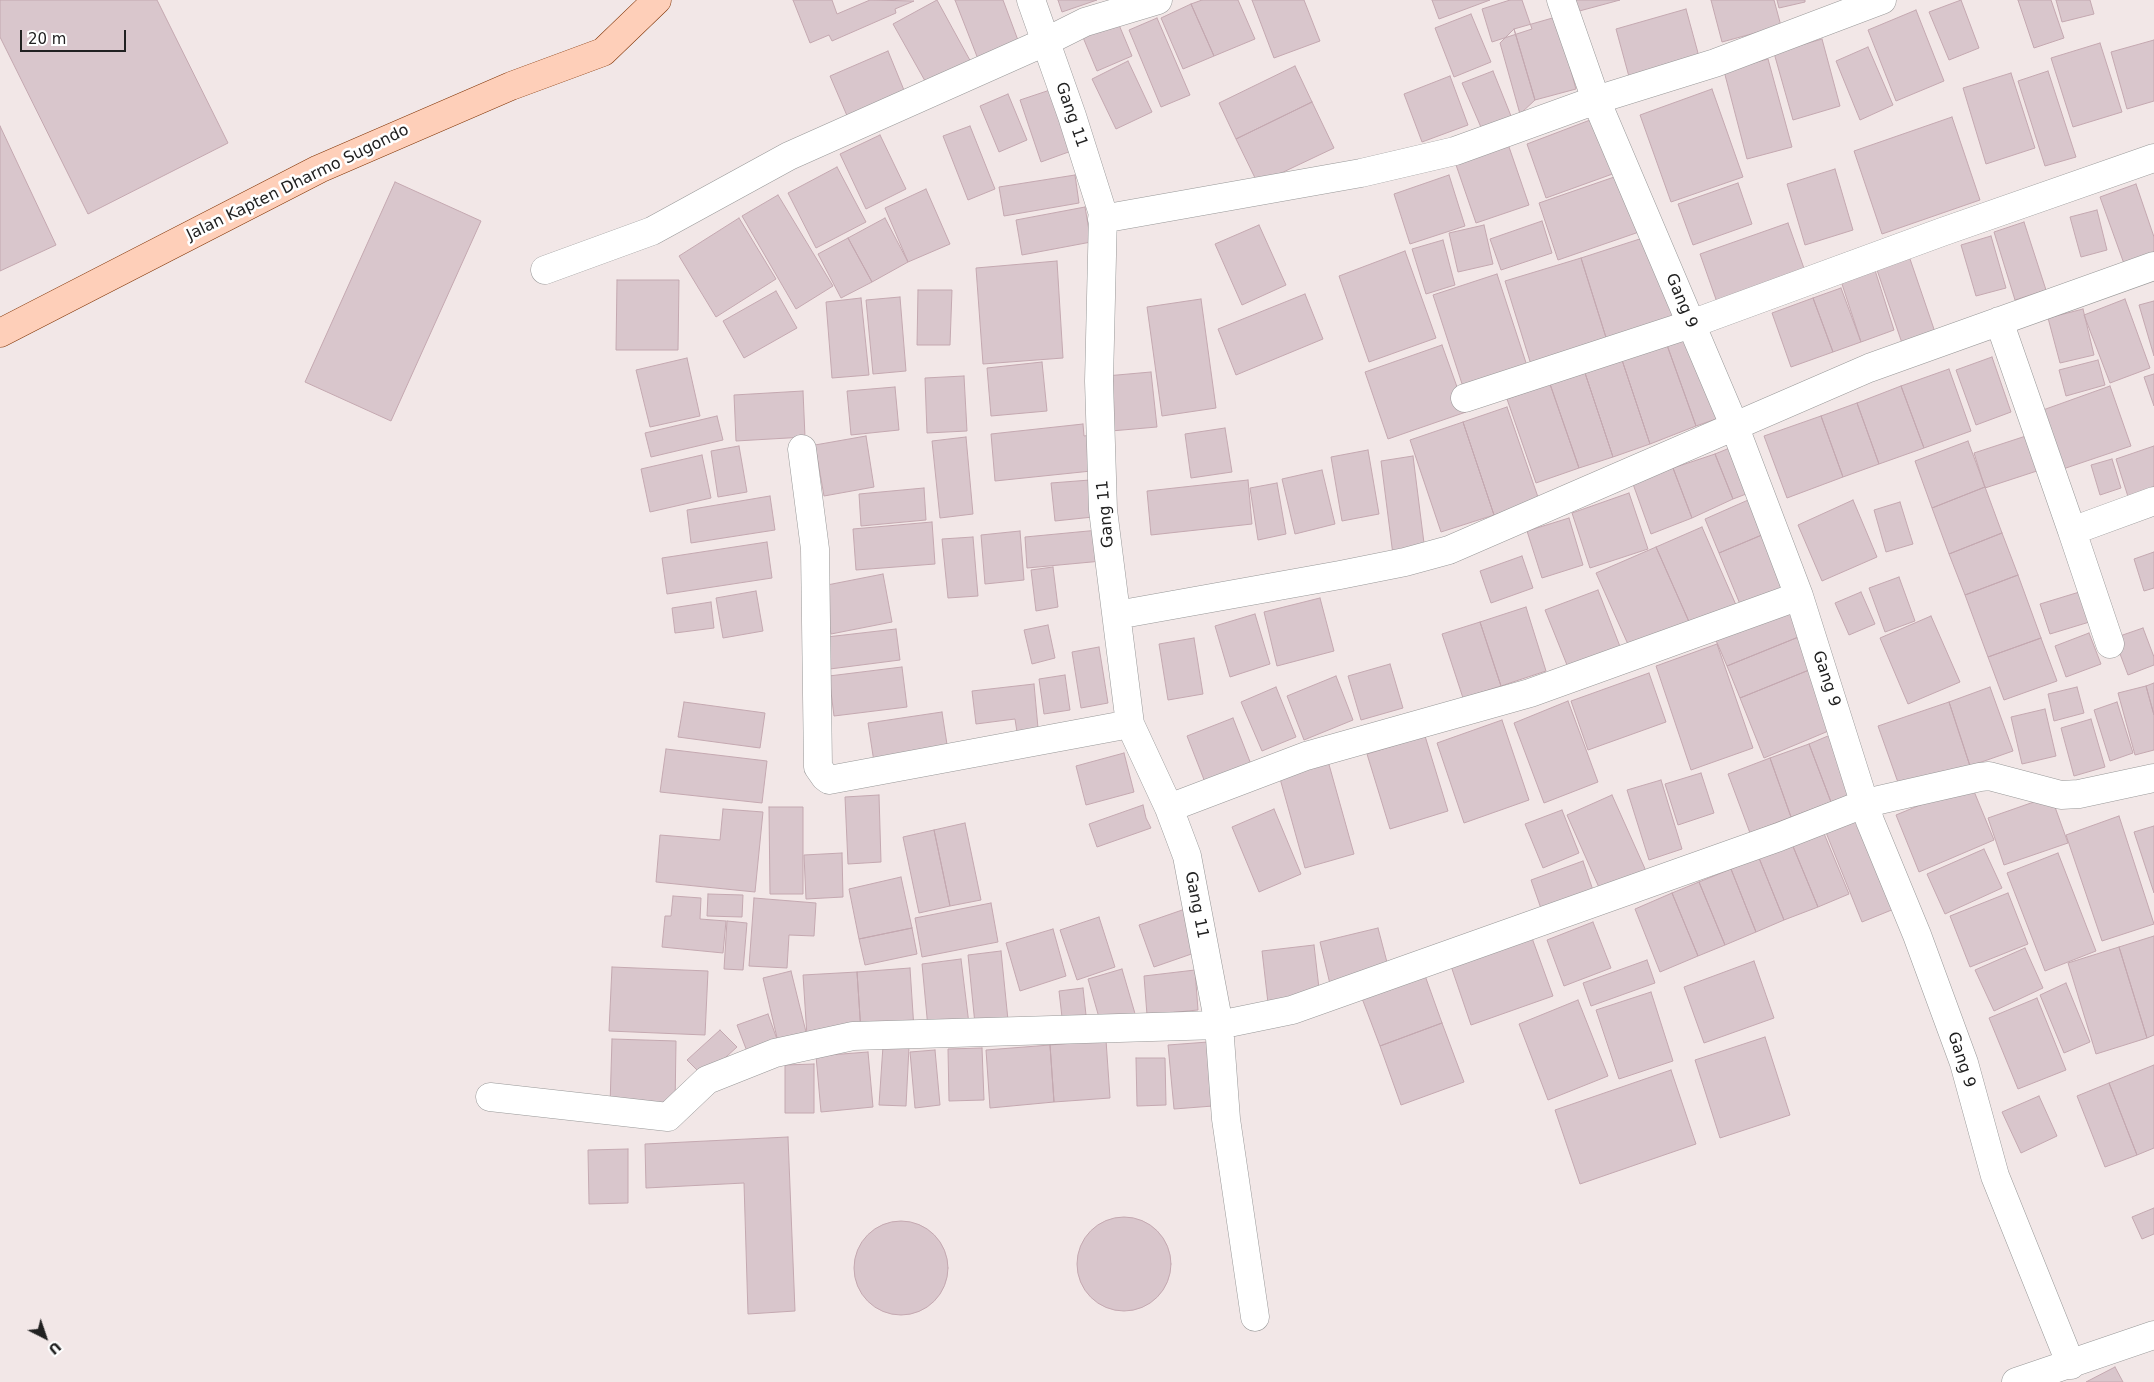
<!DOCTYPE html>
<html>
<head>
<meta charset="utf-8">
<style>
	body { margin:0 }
	#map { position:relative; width:2154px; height:1382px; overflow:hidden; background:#f2e7e7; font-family:"DejaVu Sans",sans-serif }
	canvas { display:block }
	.north { position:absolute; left:20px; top:1312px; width:50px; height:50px; -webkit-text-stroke:4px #fff; paint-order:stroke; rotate:139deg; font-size:14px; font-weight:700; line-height:20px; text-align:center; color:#212121 }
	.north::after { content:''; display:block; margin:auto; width:18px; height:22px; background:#212121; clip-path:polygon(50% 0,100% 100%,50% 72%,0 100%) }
	.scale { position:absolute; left:20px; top:30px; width:106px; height:22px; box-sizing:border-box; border:2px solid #212121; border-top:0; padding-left:6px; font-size:15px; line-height:18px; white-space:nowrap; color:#212121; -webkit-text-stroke:4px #fff; paint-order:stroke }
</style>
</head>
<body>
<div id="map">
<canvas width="2154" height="1382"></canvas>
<div class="north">U</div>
<div class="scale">20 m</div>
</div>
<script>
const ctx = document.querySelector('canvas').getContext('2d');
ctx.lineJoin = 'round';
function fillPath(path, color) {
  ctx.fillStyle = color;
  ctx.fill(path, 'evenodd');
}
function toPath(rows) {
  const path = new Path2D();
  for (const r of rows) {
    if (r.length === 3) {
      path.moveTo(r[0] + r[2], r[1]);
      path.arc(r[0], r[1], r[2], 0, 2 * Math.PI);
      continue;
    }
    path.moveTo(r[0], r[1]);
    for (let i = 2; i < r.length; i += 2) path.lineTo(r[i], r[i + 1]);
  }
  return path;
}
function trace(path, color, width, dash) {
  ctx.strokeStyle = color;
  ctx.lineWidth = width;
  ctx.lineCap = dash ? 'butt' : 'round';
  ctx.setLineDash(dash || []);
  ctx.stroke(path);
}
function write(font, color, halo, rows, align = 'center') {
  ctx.font = font + ' "DejaVu Sans",sans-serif';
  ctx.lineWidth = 5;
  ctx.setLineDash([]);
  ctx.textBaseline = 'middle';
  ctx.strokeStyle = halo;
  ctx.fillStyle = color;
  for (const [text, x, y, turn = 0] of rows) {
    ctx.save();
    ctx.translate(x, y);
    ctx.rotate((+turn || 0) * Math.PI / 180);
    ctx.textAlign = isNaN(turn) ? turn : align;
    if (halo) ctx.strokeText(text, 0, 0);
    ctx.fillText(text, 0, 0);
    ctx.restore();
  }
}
const building = toPath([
	[0,0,157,0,228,143,88,214,0,37,0,0],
	[793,0,832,0,837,14,870,0,914,1,895,9,896,13,832,41,829,35,810,43,793,0],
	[937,0,972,64,929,88,893,24,937,0],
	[955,0,1003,0,1019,43,978,59,955,0],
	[1058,0,1097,0,1062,12,1058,0],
	[1202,0,1238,0,1255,39,1214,56,1191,4,1202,0],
	[1252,0,1304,0,1320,41,1274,58,1252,0],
	[1432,0,1490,0,1439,19,1432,0],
	[1510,0,1522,0,1532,29,1492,42,1482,9,1510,0],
	[1568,0,1620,0,1572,13,1568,0],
	[1711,0,1774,0,1781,26,1722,42,1711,0],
	[1777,0,1805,0,1805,2,1779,8,1777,0],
	[1961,0,1979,48,1949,60,1929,12,1961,0],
	[2018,0,2051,0,2064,38,2034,48,2018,0],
	[2056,0,2090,0,2094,14,2062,22,2056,0],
	[1191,4,1214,56,1183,69,1161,18,1191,4],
	[1686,9,1701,64,1631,84,1616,29,1686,9],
	[1916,10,1944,81,1896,101,1868,30,1916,10],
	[1471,14,1491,62,1454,77,1435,28,1471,14],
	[1556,17,1576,89,1535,100,1514,29,1556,17],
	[1157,18,1190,95,1161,107,1129,30,1157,18],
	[1117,20,1132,56,1097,71,1082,35,1117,20],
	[1514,29,1535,100,1520,114,1500,43,1514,29],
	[1822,39,1840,106,1793,120,1774,53,1822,39],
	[2154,40,2154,101,2127,109,2111,52,2154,40],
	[2100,43,2122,112,2073,127,2051,58,2100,43],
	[1868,47,1893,105,1860,120,1836,61,1868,47],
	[888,51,908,100,851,125,830,76,888,51],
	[1768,59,1792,147,1747,159,1724,71,1768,59],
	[1128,61,1152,112,1116,129,1092,79,1128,61],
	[1295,66,1312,102,1236,139,1219,103,1295,66],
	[1493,71,1513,121,1483,132,1462,83,1493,71],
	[2048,71,2076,157,2045,166,2018,81,2048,71],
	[2011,73,2035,148,1986,164,1963,88,2011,73],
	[1450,76,1468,125,1422,142,1404,94,1450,76],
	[1053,89,1074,150,1041,162,1020,100,1053,89],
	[1712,89,1743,177,1671,202,1640,115,1712,89],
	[1008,94,1027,140,999,152,980,106,1008,94],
	[1312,102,1334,148,1258,184,1236,139,1312,102],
	[1598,117,1618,172,1546,198,1527,144,1598,117],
	[1952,117,1980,200,1882,234,1854,151,1952,117],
	[0,126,56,245,0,271,0,126],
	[970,126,995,189,968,200,943,136,970,126],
	[880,135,906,189,866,209,840,154,880,135],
	[1508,144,1529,205,1476,223,1455,162,1508,144],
	[837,167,866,222,816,248,788,193,837,167],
	[1835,169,1853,230,1805,245,1787,184,1835,169],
	[1075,175,1079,203,1004,216,999,187,1075,175],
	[1449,175,1465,226,1410,244,1394,194,1449,175],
	[1620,175,1639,232,1558,260,1539,203,1620,175],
	[395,182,481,221,391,421,305,382,395,182],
	[1738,183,1752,224,1693,245,1678,204,1738,183],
	[2136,184,2154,237,2154,263,2127,272,2100,197,2136,184],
	[926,189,950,244,908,262,885,208,926,189],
	[778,195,833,286,796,309,742,216,778,195],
	[1085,207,1091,242,1022,255,1016,220,1085,207],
	[2097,210,2107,250,2081,257,2070,217,2097,210],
	[739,218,776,279,716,317,679,256,739,218],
	[885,218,908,262,872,282,848,238,885,218],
	[1542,221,1552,253,1501,270,1490,239,1542,221],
	[2024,222,2046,290,2015,300,1994,232,2024,222],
	[1788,223,1806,274,1718,305,1700,254,1788,223],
	[1259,225,1286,285,1242,305,1215,244,1259,225],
	[1484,225,1493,264,1458,272,1449,233,1484,225],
	[1649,236,1677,325,1609,347,1581,258,1649,236],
	[1991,236,2006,288,1976,296,1961,245,1991,236],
	[848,238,872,282,841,298,818,254,848,238],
	[1443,240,1455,285,1426,294,1412,249,1443,240],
	[1405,251,1436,338,1369,362,1339,276,1405,251],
	[1909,256,1937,338,1904,349,1876,267,1909,256],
	[1581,258,1609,347,1533,371,1505,281,1581,258],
	[1057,261,1063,358,983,364,976,268,1057,261],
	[1874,267,1894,330,1861,342,1840,278,1874,267],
	[1497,274,1529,372,1465,393,1433,295,1497,274],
	[617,280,679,280,678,350,616,350,617,280],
	[1841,288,1861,342,1833,352,1813,298,1841,288],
	[918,290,952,290,950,345,917,345,918,290],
	[776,291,797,328,744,358,723,321,776,291],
	[1305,294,1323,339,1236,375,1218,329,1305,294],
	[900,297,906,371,873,374,866,300,900,297],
	[861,298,869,375,832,378,826,302,861,298],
	[1813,298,1833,352,1791,367,1772,313,1813,298],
	[1201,299,1216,408,1162,416,1147,307,1201,299],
	[2125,299,2150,368,2110,383,2084,315,2125,299],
	[2154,301,2154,356,2139,305,2154,301],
	[2083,309,2094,355,2060,363,2048,318,2083,309],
	[1691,337,1719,418,1696,426,1667,345,1691,337],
	[1442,345,1466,412,1388,439,1365,372,1442,345],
	[1667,345,1696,426,1650,444,1622,360,1667,345],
	[1992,357,2011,412,1976,425,1956,370,1992,357],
	[687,358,700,416,650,427,636,370,687,358],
	[1622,360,1650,444,1613,457,1585,373,1622,360],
	[2098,360,2105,385,2066,396,2059,370,2098,360],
	[1042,362,1047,411,991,416,987,368,1042,362],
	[1949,369,1971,431,1924,448,1901,386,1949,369],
	[1151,372,1157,427,1111,431,1106,376,1151,372],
	[1585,373,1613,457,1579,468,1550,384,1585,373],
	[2154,374,2154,406,2144,377,2154,374],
	[964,376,967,431,927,433,925,378,964,376],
	[1550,384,1579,468,1536,483,1507,399,1550,384],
	[1901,386,1924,448,1879,464,1857,403,1901,386],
	[2110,386,2131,446,2063,469,2043,410,2110,386],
	[895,387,899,430,851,435,847,391,895,387],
	[803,391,805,437,736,441,734,395,803,391],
	[1857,403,1879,464,1843,477,1821,416,1857,403],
	[1507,407,1539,500,1494,515,1463,422,1507,407],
	[717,416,723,440,651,457,645,433,717,416],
	[1821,416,1843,477,1787,498,1764,436,1821,416],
	[1463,422,1494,515,1441,532,1410,440,1463,422],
	[1083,424,1084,436,1098,434,1101,470,995,481,991,434,1083,424],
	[1225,428,1232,472,1191,478,1185,434,1225,428],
	[2032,434,2043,469,1985,488,1974,453,2032,434],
	[866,436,874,487,824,496,815,445,866,436],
	[966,437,973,514,940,518,932,441,966,437],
	[1968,441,1985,487,1932,508,1915,461,1968,441],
	[1737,445,1754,491,1733,499,1715,454,1737,445],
	[739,446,747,492,718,497,711,451,739,446],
	[2154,446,2154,498,2131,506,2116,459,2154,446],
	[1368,450,1379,514,1342,521,1331,457,1368,450],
	[1715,454,1733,499,1692,518,1673,468,1715,454],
	[702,455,711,498,650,512,641,469,702,455],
	[1413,456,1425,551,1393,555,1381,461,1413,456],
	[2112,459,2121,488,2100,495,2091,465,2112,459],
	[1673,468,1692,518,1651,534,1633,484,1673,468],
	[1322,470,1335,524,1295,534,1282,479,1322,470],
	[1090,480,1093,517,1055,521,1051,483,1090,480],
	[1248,480,1252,524,1151,535,1147,491,1248,480],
	[1277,483,1286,534,1258,540,1250,488,1277,483],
	[1985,487,2002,533,1949,554,1932,508,1985,487],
	[924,488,926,520,861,526,859,494,924,488],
	[1629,493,1648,549,1590,568,1572,513,1629,493],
	[770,496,775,530,691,543,687,510,770,496],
	[1755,497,1769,532,1719,553,1705,519,1755,497],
	[1853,500,1877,557,1822,581,1798,525,1853,500],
	[1900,502,1913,544,1886,552,1874,510,1900,502],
	[1569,518,1583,565,1542,578,1527,531,1569,518],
	[932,522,935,564,856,570,853,529,932,522],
	[1702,527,1736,605,1690,624,1656,547,1702,527],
	[1099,530,1102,561,1027,568,1025,537,1099,530],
	[1020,531,1024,580,985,584,981,535,1020,531],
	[1769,532,1793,587,1742,609,1719,553,1769,532],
	[2002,533,2018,575,1965,595,1949,554,2002,533],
	[973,537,978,596,948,598,942,539,973,537],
	[767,542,772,578,667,594,662,558,767,542],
	[1656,547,1690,624,1631,651,1596,573,1656,547],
	[2154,552,2154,588,2144,591,2134,559,2154,552],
	[1522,556,1533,588,1491,603,1480,571,1522,556],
	[1053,567,1058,607,1036,611,1031,570,1053,567],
	[883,574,892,622,831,634,822,586,883,574],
	[2018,575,2041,638,1988,657,1965,595,2018,575],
	[1899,577,1915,621,1885,632,1869,588,1899,577],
	[1598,590,1621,649,1569,670,1545,610,1598,590],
	[2086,590,2096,620,2050,634,2040,604,2086,590],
	[756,591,763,631,723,638,716,598,756,591],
	[1861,592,1875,624,1849,635,1835,603,1861,592],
	[1320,598,1334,651,1277,666,1264,612,1320,598],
	[711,602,714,628,675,633,672,608,711,602],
	[1526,607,1546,671,1501,686,1480,622,1526,607],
	[1789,607,1801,636,1727,666,1715,638,1789,607],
	[1255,614,1270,664,1230,677,1215,626,1255,614],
	[1931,616,1960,682,1908,704,1880,638,1931,616],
	[1480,622,1501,686,1463,698,1442,634,1480,622],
	[1048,625,1055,658,1032,664,1024,630,1048,625],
	[2143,628,2154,657,2154,665,2128,675,2114,638,2143,628],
	[896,629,900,660,822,670,818,638,896,629],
	[2089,633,2101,664,2066,677,2055,646,2089,633],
	[1801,636,1814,668,1740,698,1727,666,1801,636],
	[1194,638,1203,694,1168,700,1159,644,1194,638],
	[2041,638,2057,681,2004,700,1988,657,2041,638],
	[1717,644,1753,748,1691,770,1656,666,1717,644],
	[1099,647,1108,703,1081,708,1072,652,1099,647],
	[1390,664,1403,708,1361,720,1348,676,1390,664],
	[902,667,907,707,834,716,829,676,902,667],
	[1814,668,1838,727,1764,758,1740,698,1814,668],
	[1649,673,1666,722,1588,750,1571,701,1649,673],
	[1065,675,1070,710,1044,714,1039,679,1065,675],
	[1336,676,1353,720,1304,740,1287,696,1336,676],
	[2154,683,2154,715,2146,686,2154,683],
	[1034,684,1038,728,1017,732,1015,719,976,724,972,691,1034,684],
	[2146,686,2154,715,2154,750,2135,755,2118,693,2146,686],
	[1276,687,1296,737,1262,751,1241,702,1276,687],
	[1990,687,2013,751,1970,766,1949,702,1990,687],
	[2077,687,2084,713,2054,721,2048,694,2077,687],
	[1568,701,1598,782,1544,803,1514,723,1568,701],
	[684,702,765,713,760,748,678,737,684,702],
	[1949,702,1970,766,1901,791,1878,726,1949,702],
	[2117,702,2133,753,2110,761,2094,710,2117,702],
	[2045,709,2056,756,2022,764,2011,717,2045,709],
	[942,712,948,751,874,762,868,723,942,712],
	[1233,718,1254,772,1208,790,1187,736,1233,718],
	[2091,719,2105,767,2074,776,2061,728,2091,719],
	[1502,720,1529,800,1464,823,1437,743,1502,720],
	[1835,733,1857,792,1831,802,1809,744,1835,733],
	[1425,736,1448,811,1390,829,1367,754,1425,736],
	[1809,744,1831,802,1791,817,1770,758,1809,744],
	[666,749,767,761,762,803,660,792,666,749],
	[1124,753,1134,792,1086,805,1076,766,1124,753],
	[1770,758,1791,817,1750,833,1728,774,1770,758],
	[1328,761,1354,854,1305,868,1279,775,1328,761],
	[1701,773,1714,813,1678,825,1665,784,1701,773],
	[1661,780,1682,849,1649,860,1627,790,1661,780],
	[1971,784,1994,840,1919,872,1896,815,1971,784],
	[879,795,881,862,848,864,845,797,879,795],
	[1612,795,1646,871,1601,892,1567,815,1612,795],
	[2051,796,2068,843,2004,865,1988,818,2051,796],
	[1143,805,1146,818,1151,828,1097,847,1089,824,1143,805],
	[769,807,803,807,803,894,770,894,769,807],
	[723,809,763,812,755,892,656,882,660,835,720,840,723,809],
	[1274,809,1301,874,1259,892,1232,827,1274,809],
	[1562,810,1579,853,1543,868,1525,824,1562,810],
	[1861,814,1899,907,1862,922,1825,830,1861,814],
	[2119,816,2154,924,2102,941,2066,835,2119,816],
	[965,823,981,900,950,906,934,830,965,823],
	[2154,826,2154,893,2134,832,2154,826],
	[934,830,950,906,919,913,903,837,934,830],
	[1823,831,1849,894,1818,907,1792,844,1823,831],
	[1792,844,1818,907,1784,920,1759,858,1792,844],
	[1984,849,2002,888,1945,914,1927,874,1984,849],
	[842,853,843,897,806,899,804,855,842,853],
	[2058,853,2096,951,2045,971,2007,873,2058,853],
	[1759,858,1784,920,1756,932,1731,869,1759,858],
	[1583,861,1596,899,1544,917,1531,880,1583,861],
	[1731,869,1756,932,1725,945,1699,882,1731,869],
	[901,877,912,928,859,939,849,889,901,877],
	[1699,882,1725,945,1698,956,1672,893,1699,882],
	[1672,893,1698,956,1660,972,1635,909,1672,893],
	[2008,893,2028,944,1970,967,1950,916,2008,893],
	[708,894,743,895,742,917,707,916,708,894],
	[673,896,701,898,700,919,726,921,723,953,662,947,665,916,671,916,673,896],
	[754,898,816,903,814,936,789,935,787,968,749,966,754,898],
	[991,903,998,942,922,957,915,918,991,903],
	[1188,908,1203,950,1154,967,1139,925,1188,908],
	[1099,917,1115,967,1077,980,1060,930,1099,917],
	[727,921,747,923,743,970,724,969,727,921],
	[1593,922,1611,968,1564,986,1547,940,1593,922],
	[912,928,917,954,865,965,859,939,912,928],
	[1378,928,1389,970,1330,984,1320,942,1378,928],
	[1053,929,1066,976,1020,991,1006,943,1053,929],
	[2154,936,2154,1035,2147,1038,2119,947,2154,936],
	[1532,938,1553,996,1471,1025,1451,966,1532,938],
	[1314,945,1320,997,1268,1003,1262,951,1314,945],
	[2119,947,2147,1038,2096,1054,2068,963,2119,947],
	[2025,948,2043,988,1994,1011,1975,970,2025,948],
	[1001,951,1008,1020,975,1024,968,955,1001,951],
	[961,959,969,1024,928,1028,922,964,961,959],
	[1647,960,1655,983,1591,1006,1583,983,1647,960],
	[1754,961,1774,1018,1704,1043,1684,987,1754,961],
	[612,967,708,971,705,1035,609,1031,612,967],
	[910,968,914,1029,861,1032,857,972,910,968],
	[1122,969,1136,1017,1102,1028,1088,979,1122,969],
	[1195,970,1198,1010,1147,1015,1144,976,1195,970],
	[1423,970,1442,1023,1380,1046,1360,993,1423,970],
	[791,971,807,1036,778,1042,763,978,791,971],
	[857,972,861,1032,807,1036,803,975,857,972],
	[2066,983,2090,1042,2064,1053,2040,995,2066,983],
	[1083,988,1087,1024,1063,1026,1059,991,1083,988],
	[1651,992,1673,1061,1619,1079,1596,1010,1651,992],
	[2037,998,2066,1070,2018,1089,1989,1018,2037,998],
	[1578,1000,1608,1076,1548,1100,1519,1024,1578,1000],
	[768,1014,778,1042,748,1054,737,1025,768,1014],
	[1442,1023,1464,1082,1401,1105,1380,1046,1442,1023],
	[720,1030,737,1047,704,1077,687,1060,720,1030],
	[1765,1037,1790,1115,1720,1138,1695,1060,1765,1037],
	[612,1039,676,1041,675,1108,610,1106,612,1039],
	[1106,1040,1110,1098,1054,1102,1050,1045,1106,1040],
	[1208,1042,1213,1106,1174,1109,1168,1045,1208,1042],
	[1050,1045,1054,1102,990,1108,986,1050,1050,1045],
	[883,1046,909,1047,906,1106,879,1105,883,1046],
	[982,1048,984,1100,949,1101,948,1049,982,1048],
	[935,1050,940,1105,915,1108,910,1052,935,1050],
	[868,1052,873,1107,821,1112,816,1056,868,1052],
	[1136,1058,1165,1058,1166,1105,1137,1106,1136,1058],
	[814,1064,814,1113,785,1113,785,1065,814,1064],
	[2154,1065,2154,1148,2137,1155,2109,1083,2154,1065],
	[1671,1070,1696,1144,1580,1184,1555,1110,1671,1070],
	[2109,1083,2137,1155,2105,1167,2077,1096,2109,1083],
	[2039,1096,2057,1136,2021,1153,2002,1112,2039,1096],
	[788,1137,795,1311,748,1314,744,1183,646,1188,645,1144,788,1137],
	[628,1149,628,1203,589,1204,588,1150,628,1149],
	[2154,1208,2154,1234,2142,1239,2132,1217,2154,1208],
	[1124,1264,47],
	[901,1268,47],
	[2115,1367,2123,1382,2086,1382,2115,1367]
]);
const street = toPath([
	[1031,0,1072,116,1103,214,1099,381,1103,510,1130,724,1169,808,1187,856,1219,1025,1226,1119,1255,1317],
	[1561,0,1596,100,1734,425,1799,596,1870,821,1917,935,1964,1063,1995,1176,2071,1365],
	[1102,219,1361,173,1455,151,1596,100,1715,63,1882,0],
	[545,270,652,231,789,156,1045,42,1085,22,1158,0],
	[1999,321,2072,531],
	[1465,398,1691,324,1942,232,2154,158],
	[802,449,815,549,818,767,825,777,829,780,1130,724],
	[1117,615,1340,575,1405,562,1449,550,1869,368,2154,266],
	[2110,644,2072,531,2154,501],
	[1169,808,1306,756,1530,693,1799,596],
	[490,1097,668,1117,707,1080,775,1053,853,1036,1219,1025,1292,1010,1779,837,1866,803,1980,777,1989,776,2061,795,2079,794,2154,778],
	[2016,1382,2154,1335]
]);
const secondary = toPath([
	[0,333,319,169,511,86,603,52,657,0]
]);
const streetNames = [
	["Gang 11",1071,115,71],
	["Jalan Kapten Dharmo Sugondo",298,183,-26],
	["Gang 9",1681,301,67],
	["Gang 11",1106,514,-95],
	["Gang 9",1826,679,72],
	["Gang 11",1196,905,79],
	["Gang 9",1961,1060,72]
];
fillPath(building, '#d9c6cc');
trace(building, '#c4a8b0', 1);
trace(street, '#989898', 29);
trace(secondary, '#7f3100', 29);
trace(street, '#fff', 28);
trace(secondary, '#fecfb9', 28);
write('16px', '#212121', '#fff', streetNames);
</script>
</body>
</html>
